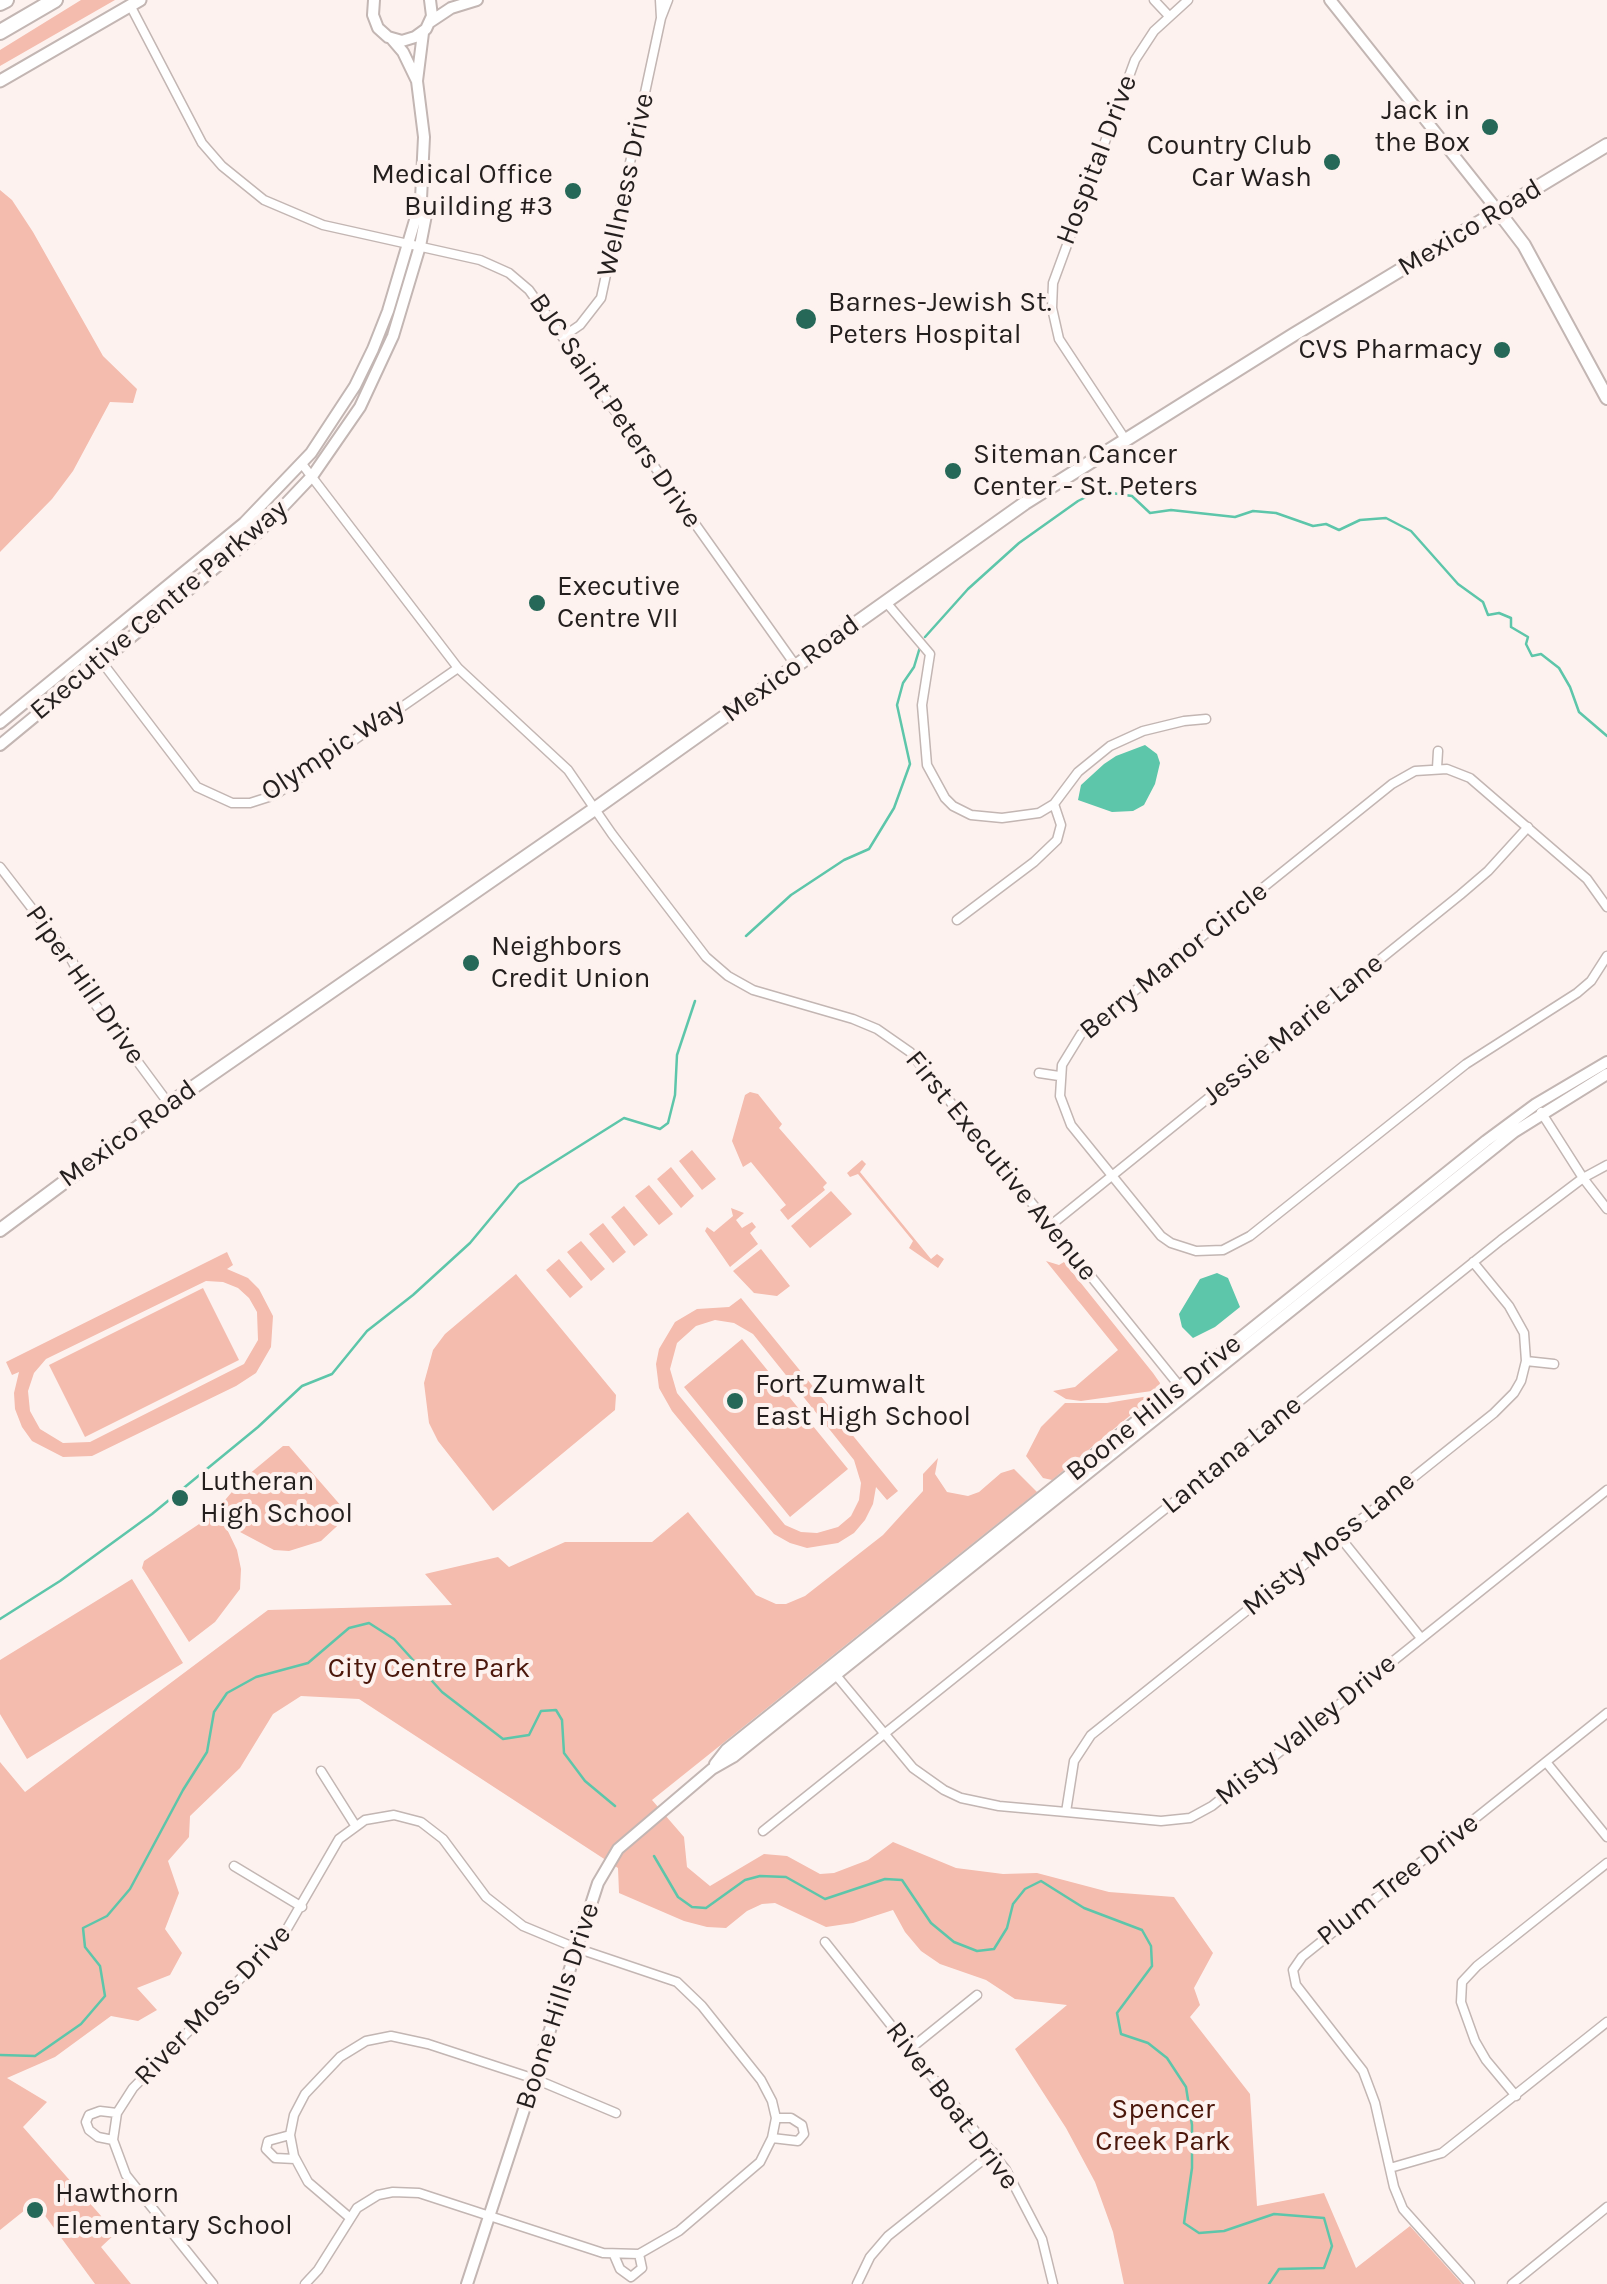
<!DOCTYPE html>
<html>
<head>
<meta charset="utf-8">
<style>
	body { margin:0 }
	canvas { display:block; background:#fdf2ef }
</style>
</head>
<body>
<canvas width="1607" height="2284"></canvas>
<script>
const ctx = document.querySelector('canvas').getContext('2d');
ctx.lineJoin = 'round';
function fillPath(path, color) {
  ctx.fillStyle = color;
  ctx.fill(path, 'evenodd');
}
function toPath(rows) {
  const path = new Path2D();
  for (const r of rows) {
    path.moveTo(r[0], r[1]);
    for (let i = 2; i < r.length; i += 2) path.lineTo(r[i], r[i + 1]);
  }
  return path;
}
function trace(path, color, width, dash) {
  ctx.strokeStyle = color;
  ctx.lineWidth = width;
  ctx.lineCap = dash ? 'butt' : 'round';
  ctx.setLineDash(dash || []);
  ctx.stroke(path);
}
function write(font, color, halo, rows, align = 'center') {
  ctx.font = font + ' Karla,sans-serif';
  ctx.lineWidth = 8;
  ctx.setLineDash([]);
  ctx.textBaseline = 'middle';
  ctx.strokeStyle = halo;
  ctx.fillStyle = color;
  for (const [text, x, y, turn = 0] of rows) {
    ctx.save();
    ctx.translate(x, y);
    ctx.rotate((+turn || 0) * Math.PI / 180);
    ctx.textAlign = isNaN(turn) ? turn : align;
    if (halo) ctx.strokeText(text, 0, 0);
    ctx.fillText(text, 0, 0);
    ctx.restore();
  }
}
const green = toPath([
	[81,0,115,0,0,66,0,50],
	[0,190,12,200,33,232,103,356,137,389,133,403,110,402,73,471,52,499,0,552],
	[750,1092,758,1094,782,1124,779,1128,827,1183,823,1187,825,1190,788,1220,780,1210,786,1205,751,1162,743,1167,732,1141,745,1095],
	[692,1150,716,1179,702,1190,679,1161],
	[862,1160,866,1164,860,1172,931,1259,937,1254,944,1259,938,1268,909,1248,913,1241,858,1174,850,1177,847,1173],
	[671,1167,694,1196,681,1208,657,1179],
	[649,1185,673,1214,659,1225,635,1196],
	[831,1191,852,1214,810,1248,791,1226],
	[624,1206,648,1235,634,1246,611,1217],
	[731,1208,744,1213,736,1220,742,1228,752,1222,756,1227,750,1233,758,1244,730,1267,705,1231,707,1227,714,1232,733,1216],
	[603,1223,626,1252,613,1263,589,1234],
	[581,1241,605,1269,591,1281,567,1252],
	[761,1249,790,1286,777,1296,754,1293,733,1271],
	[227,1252,233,1265,227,1269,248,1278,259,1289,273,1316,271,1347,256,1373,236,1386,92,1456,63,1457,32,1441,22,1427,15,1409,14,1393,19,1372,12,1375,6,1362],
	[206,1281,223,1282,238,1288,249,1298,257,1312,258,1340,244,1364,90,1442,63,1443,40,1429,30,1411,28,1391,34,1373,46,1359],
	[559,1259,583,1287,570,1298,546,1270],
	[1046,1261,1059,1265,1064,1262,1153,1373,1160,1383,1159,1390,1081,1401,1066,1399,1053,1391,1075,1387,1118,1350],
	[516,1274,616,1395,615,1410,493,1511,438,1441,429,1423,424,1383,433,1350,445,1334],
	[203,1288,239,1360,85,1437,49,1365],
	[741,1298,898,1491,887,1500,876,1487,873,1504,865,1520,854,1533,838,1543,807,1548,790,1543,774,1534,672,1411,659,1388,656,1364,659,1349,675,1322,697,1309,729,1307],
	[715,1320,734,1323,753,1334,854,1460,861,1483,859,1500,851,1516,838,1527,817,1533,801,1532,785,1525,677,1393,670,1369,677,1343,696,1326],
	[742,1339,848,1469,790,1517,684,1387],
	[1155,1395,1052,1480,1043,1478,1026,1456,1041,1427,1065,1403,1107,1403],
	[283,1446,289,1446,349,1515,321,1541,289,1551,274,1550,240,1532,220,1506,242,1480],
	[938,1458,935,1474,947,1492,968,1496,979,1492,1001,1473,1014,1469,1037,1492,652,1800,684,1837,687,1867,710,1886,764,1854,787,1856,820,1874,834,1873,868,1860,893,1842,956,1868,1003,1874,1037,1873,1109,1892,1174,1897,1213,1953,1194,1988,1200,2005,1190,2017,1250,2094,1257,2206,1324,2193,1356,2268,1410,2226,1462,2284,1124,2284,1113,2232,1095,2182,1066,2128,1015,2049,1067,2005,1015,1999,986,1980,940,1964,921,1951,905,1932,893,1910,853,1923,826,1927,775,1903,762,1904,747,1911,726,1928,707,1927,684,1921,619,1893,618,1868,359,1699,301,1696,273,1714,240,1768,190,1816,189,1837,168,1861,179,1893,165,1929,182,1953,170,1975,137,1988,157,2010,138,2021,111,2016,55,2057,7,2078,47,2102,23,2127,116,2233,101,2247,131,2284,95,2284,35,2202,0,2230,0,1762,25,1792,268,1610,452,1605,425,1574,498,1557,509,1567,565,1542,652,1542,688,1512,756,1595,776,1604,786,1604,805,1596,883,1535,923,1491,923,1474],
	[214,1514,225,1525,237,1550,241,1569,240,1589,215,1622,189,1642,142,1568,144,1561],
	[132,1579,183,1663,27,1759,0,1714,0,1660]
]);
const water = toPath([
	[1145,745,1157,754,1160,763,1155,784,1144,805,1133,811,1112,812,1078,800,1081,785,1104,764,1116,756],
	[1217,1273,1228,1278,1240,1307,1215,1327,1193,1338,1182,1327,1179,1314,1200,1279]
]);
const stream = toPath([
	[925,637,968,589,1019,543,1078,501,1098,491,1132,496,1150,513,1171,510,1235,517,1253,511,1276,513,1313,526,1326,524,1339,530,1360,520,1386,518,1411,531,1458,584,1483,602,1488,615,1499,613,1511,618,1511,627,1528,637,1526,644,1532,656,1541,654,1559,668,1570,687,1579,712,1607,736],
	[746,936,791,895,844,860,869,849,894,808,910,764,897,705,903,683,914,667,920,647],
	[0,1619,60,1581,152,1514,258,1427,302,1386,332,1374,367,1331,413,1295,470,1243,519,1184,624,1118,660,1129,668,1123,675,1095,677,1055,695,1001],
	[654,1856,678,1897,692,1907,706,1908,745,1880,760,1876,786,1877,825,1899,885,1879,902,1880,931,1923,954,1942,977,1951,994,1949,1007,1928,1013,1904,1025,1889,1041,1881,1084,1908,1142,1930,1151,1946,1152,1966,1117,2013,1121,2034,1148,2043,1167,2058,1186,2087,1192,2125,1192,2168,1184,2223,1199,2233,1224,2231,1274,2214,1324,2218,1332,2246,1324,2268,1279,2269,1269,2284],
	[0,2055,35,2056,81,2024,105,1996,100,1966,85,1947,83,1928,107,1916,130,1889,183,1790,207,1752,214,1712,227,1693,256,1677,308,1663,349,1628,369,1623,394,1639,442,1692,503,1739,529,1735,541,1711,556,1710,562,1720,564,1753,585,1781,615,1806]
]);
const minor = toPath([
	[660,0,661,18],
	[1154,0,1169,16],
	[130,5,202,143,222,166,264,200,323,225,480,260,509,273,529,290,796,666],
	[564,336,580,325,601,298,661,18,668,0],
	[1125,439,1059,339,1052,308,1053,283,1135,60,1154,31,1188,0],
	[302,464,458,668,568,770,612,834,706,957,728,976,753,990,853,1019,877,1029,910,1052,1181,1388],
	[885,601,930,654,922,705,927,765,945,798,953,806,971,815,1002,818,1039,813,1054,804,1078,772,1110,746,1143,731,1184,721,1206,719],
	[92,649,197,787,232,803,250,803,275,795,458,668],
	[1437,768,1438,751],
	[0,867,71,959,95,1004,169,1104],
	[1607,907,1587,879,1470,778,1447,769,1415,771,1392,784,1081,1034,1062,1065,1060,1096,1071,1125,1161,1236,1171,1243,1196,1251,1223,1250,1250,1236,1466,1064,1577,993,1591,981,1607,956],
	[957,920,1034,862,1057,840,1061,825,1054,804],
	[1039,1073,1059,1076],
	[1541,1112,1583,1178,1607,1209],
	[1051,1225,1460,895,1488,871,1528,827],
	[1526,1361,1554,1364],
	[1339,1536,1421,1638],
	[835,1674,913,1768,944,1790,961,1798,999,1806,1066,1812,1161,1821,1190,1818,1212,1806,1607,1490],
	[1546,1762,1607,1837],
	[321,1771,355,1825],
	[1066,1812,1074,1761,1091,1735,1494,1413,1514,1393,1521,1381,1526,1361,1524,1333,1509,1306,1473,1262],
	[763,1831,1501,1240,1583,1178,1607,1165],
	[234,1866,302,1907],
	[825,1942,1006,2170,1042,2239,1053,2284],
	[910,2049,977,1995],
	[1516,2096,1486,2060,1475,2041,1461,2002,1462,1982,1477,1966,1607,1863],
	[290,2135,268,2141,266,2149,275,2158,295,2159],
	[772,2138,798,2141,804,2134,802,2125,791,2118,776,2118],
	[113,2140,98,2137,89,2130,86,2122,89,2115,100,2111,117,2113],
	[1390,2168,1442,2153,1607,2022],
	[349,2217,308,2182,294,2156,290,2135,294,2115,305,2094,340,2057,366,2041,391,2036,428,2044,535,2079,616,2113],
	[614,2255,620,2269,631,2277,642,2268,639,2254],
	[213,2284,126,2175,113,2140,117,2113,133,2088,284,1934,339,1839,365,1820,394,1815,421,1822,443,1839,486,1897,523,1926,576,1948,677,1982,702,2006,761,2080,772,2101,776,2118,772,2138,760,2162,679,2231,639,2254,603,2253,419,2193,393,2192,378,2195,357,2208,318,2270,305,2284],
	[857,2284,870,2257,888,2236,993,2152],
	[1470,2284,1403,2209,1394,2187,1375,2103,1363,2071,1296,1985,1293,1970,1302,1957,1607,1713],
	[1512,2284,1607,2207]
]);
const tertiary = toPath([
	[374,0,373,15,378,28,388,37,402,41,415,37,426,29,432,16,430,0],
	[1330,0,1498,211],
	[430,22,451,8,477,0],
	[417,81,423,33],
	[0,723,244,523,311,453,355,386,373,349,388,311,421,200],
	[0,745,260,531,313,475,360,407,393,336,420,246,426,215,421,199,424,137,417,81,403,52,391,38],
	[715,1764,726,1750,1486,1141,1536,1104,1607,1062],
	[467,2284,598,1883,618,1849,712,1769,733,1757,1514,1132,1607,1074]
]);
const secondary = toPath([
	[0,81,140,0]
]);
const primary = toPath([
	[1498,211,1524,245,1607,398],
	[0,1230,169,1104,596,808,1025,503,1293,335,1607,145]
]);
const motorway = toPath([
	[0,3,6,0],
	[0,32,55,0]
]);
const markers = [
	[1490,127,10,"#266858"],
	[1332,162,10,"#266858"],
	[573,191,10,"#266858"],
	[806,319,12,"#266858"],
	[1502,350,10,"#266858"],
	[953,471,10,"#266858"],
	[537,603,10,"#266858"],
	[471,963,10,"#266858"],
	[735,1401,10,"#266858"],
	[180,1498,10,"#266858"],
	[35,2210,10,"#266858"]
];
const poiNames = [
	["Jack in",1470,111,"right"],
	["the Box",1470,143,"right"],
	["Country Club",1312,146,"right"],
	["Car Wash",1312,178,"right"],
	["Medical Office",553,175,"right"],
	["Building #3",553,207,"right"],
	["Barnes-Jewish St.",828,303],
	["Peters Hospital",828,335],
	["CVS Pharmacy",1482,350,"right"],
	["Siteman Cancer",973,455],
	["Center - St. Peters",973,487],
	["Executive",557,587],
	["Centre VII",557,619],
	["Neighbors",491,947],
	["Credit Union",491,979],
	["Fort Zumwalt",755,1385],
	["East High School",755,1417],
	["Lutheran",200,1482],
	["High School",200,1514],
	["Hawthorn",55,2194],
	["Elementary School",55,2226]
];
const streetNames = [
	["Hospital Drive",1097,160,-69],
	["Wellness Drive",626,185,-78],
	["Mexico Road",1470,228,-31],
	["BJC Saint Peters Drive",615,411,55],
	["Executive Centre Parkway",159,610,-40],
	["Mexico Road",791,669,-36],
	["Olympic Way",333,750,-33],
	["Berry Manor Circle",1174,961,-39],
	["Piper Hill Drive",85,985,55],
	["Jessie Marie Lane",1293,1030,-39],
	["Mexico Road",128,1134,-36],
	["First Executive Avenue",1001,1166,51],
	["Boone Hills Drive",1154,1408,-39],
	["Lantana Lane",1232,1455,-39],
	["Misty Moss Lane",1329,1544,-39],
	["Misty Valley Drive",1306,1730,-39],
	["Plum Tree Drive",1398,1880,-38],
	["River Moss Drive",213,2005,-46],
	["Boone Hills Drive",558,2006,-72],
	["River Boat Drive",952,2106,53]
];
const parkNames = [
	["City Centre Park",429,1669],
	["Spencer",1163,2110],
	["Creek Park",1163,2142]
];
fillPath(green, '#f4bcae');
fillPath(water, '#5dc6aa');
trace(stream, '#5dc6aa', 2.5);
trace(minor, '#c3b6b3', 11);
trace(tertiary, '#c3b6b3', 14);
trace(secondary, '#c3b6b3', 15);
trace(primary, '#c3b6b3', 16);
trace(motorway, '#c3b6b3', 18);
trace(minor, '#fff', 8);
trace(tertiary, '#fff', 10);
trace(secondary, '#fff', 11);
trace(primary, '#fff', 12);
trace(motorway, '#fff', 14);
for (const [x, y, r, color] of markers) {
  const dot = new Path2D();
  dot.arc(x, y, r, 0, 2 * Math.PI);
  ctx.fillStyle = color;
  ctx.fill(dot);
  trace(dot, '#fdf2ef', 4);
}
write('28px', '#241f1e', '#fdf2ef', poiNames, 'left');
write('28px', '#241f1e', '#fdf2ef', streetNames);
write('28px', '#4b170b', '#fdf2ef', parkNames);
</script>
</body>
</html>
